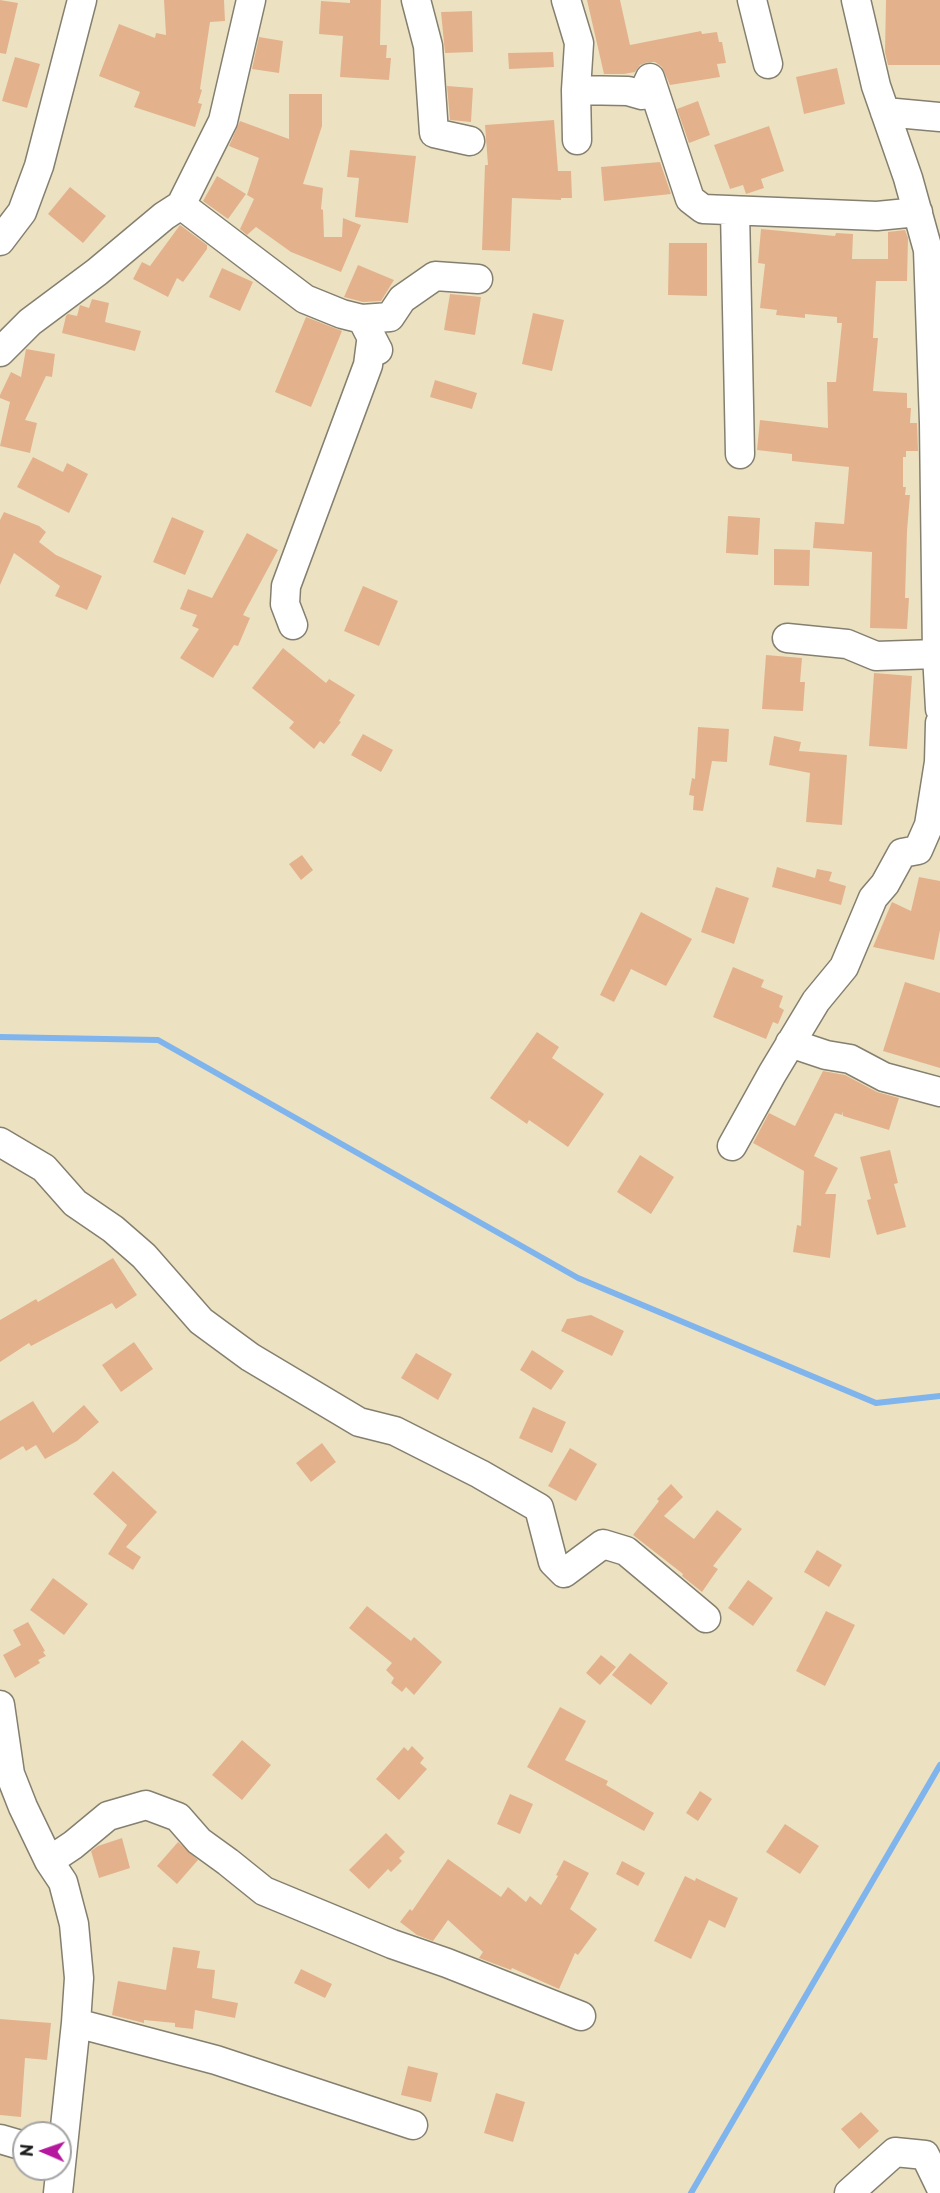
<!DOCTYPE html>
<html>
<head>
<meta charset="utf-8">
<style>
	body { margin:0 }
	#map { position:relative; width:940px; height:2193px; overflow:hidden; background:#ece2c2; font-family:"Playpen Sans",sans-serif }
	canvas { display:block }
	.north { position:absolute; left:12px; top:2121px; width:60px; height:60px; box-sizing:border-box; background:#fff; border:2px solid #a4a4a4; border-radius:50%; rotate:272deg; font-size:16px; font-weight:700; line-height:24px; text-align:center; color:#1c1c1c }
	.north::after { content:''; display:block; margin:auto; width:21px; height:27px; background:#b5179e; clip-path:polygon(50% 0,100% 100%,50% 72%,0 100%) }
</style>
</head>
<body>
<div id="map">
<canvas width="940" height="2193"></canvas>
<div class="north">N</div>
</div>
<script>
const ctx = document.querySelector('canvas').getContext('2d');
ctx.lineJoin = 'round';
function toPath(rows) {
  const path = new Path2D();
  for (const r of rows) {
    path.moveTo(r[0], r[1]);
    for (let i = 2; i < r.length; i += 2) path.lineTo(r[i], r[i + 1]);
  }
  return path;
}
function trace(path, color, width, dash) {
  ctx.strokeStyle = color;
  ctx.lineWidth = width;
  ctx.lineCap = dash ? 'butt' : 'round';
  ctx.setLineDash(dash || []);
  ctx.stroke(path);
}
function fillPath(path, color) {
  ctx.fillStyle = color;
  ctx.fill(path, 'evenodd');
}
const stream = toPath([
	[0,1037,158,1040,578,1278,876,1403,940,1396],
	[691,2193,940,1765]
]);
const building = toPath([
	[0,0,18,3,6,54,0,53],
	[164,0,224,0,225,21,210,22,200,89,202,90,198,103,202,104,195,127,134,107,140,92,99,76,119,24,155,38,156,33,166,35],
	[350,0,381,0,380,45,387,45,386,58,391,58,389,80,340,77,343,36,319,34,321,1,350,3],
	[587,0,620,0,630,45,701,31,702,34,717,32,719,42,722,42,726,63,717,64,720,77,670,85,662,67,655,62,648,62,640,65,635,72,624,74,604,74],
	[886,0,940,0,940,65,888,65,885,52],
	[472,11,473,52,445,53,441,12],
	[259,37,283,41,279,73,252,69],
	[553,52,554,67,509,69,508,53],
	[15,57,40,64,27,108,2,101],
	[837,68,845,104,804,114,796,77],
	[447,86,473,88,471,122,450,120],
	[289,94,322,94,322,126,303,184,323,188,321,209,323,210,324,237,342,237,343,218,361,225,341,272,291,252,256,227,247,235,240,229,254,199,247,195,259,158,229,146,240,121,289,139],
	[698,101,710,135,689,143,677,109],
	[554,120,558,171,571,171,572,198,561,198,561,200,512,198,510,251,482,250,485,165,488,165,485,125],
	[769,126,784,171,761,179,764,188,746,194,743,185,730,189,714,145],
	[350,150,416,156,408,223,355,217,359,178,347,177],
	[660,162,671,194,604,201,601,167],
	[217,176,246,194,228,219,203,201],
	[70,187,106,216,83,243,48,214],
	[180,225,207,245,207,249,183,282,177,278,168,297,133,279,142,262,150,266],
	[761,229,835,236,836,233,853,234,852,259,888,259,888,232,905,230,908,238,907,281,876,281,873,338,878,338,873,391,907,393,907,408,911,408,910,423,917,423,918,451,906,451,906,457,903,457,903,487,906,487,905,495,910,495,907,531,905,598,909,598,907,629,870,628,872,552,813,548,815,522,844,524,849,467,792,461,792,454,757,450,760,420,828,428,827,382,836,382,842,323,837,323,837,317,805,314,805,318,776,315,777,310,760,308,765,264,758,263],
	[669,243,707,243,707,296,668,295],
	[358,265,394,280,381,301,363,302,344,297],
	[222,268,253,282,240,311,209,297],
	[450,294,481,297,475,335,444,330],
	[92,299,109,303,105,322,141,331,135,351,62,333,66,316,68,314,77,316,80,305,89,308],
	[533,313,564,320,552,371,522,364],
	[306,317,342,331,311,407,275,392],
	[26,349,55,354,52,377,46,376,25,420,37,423,30,453,0,446,10,402,0,398,0,395,11,372,21,377],
	[435,380,477,393,472,409,430,397],
	[33,457,63,472,67,463,88,474,69,513,17,487],
	[4,512,39,526,46,532,39,542,56,555,102,576,87,610,55,596,60,586,14,553,0,585,0,520],
	[728,516,760,518,758,555,726,553],
	[172,517,204,531,185,575,153,562],
	[247,533,278,550,243,615,250,618,238,646,234,645,213,678,180,658,199,629,192,626,197,615,180,609,188,589,212,598],
	[774,549,810,550,809,586,774,585],
	[363,586,398,601,379,646,344,631],
	[283,648,326,683,329,679,355,695,339,721,341,722,324,744,320,741,314,749,289,728,294,722,252,688],
	[766,655,802,658,800,682,805,682,803,711,762,709],
	[874,673,912,676,907,749,869,746],
	[698,727,729,729,727,762,712,761,703,811,693,810,694,796,689,795,692,778,695,779],
	[363,734,393,750,381,772,351,755],
	[774,736,801,742,799,751,847,755,842,825,806,822,810,773,769,765],
	[302,855,313,870,301,880,289,864],
	[777,867,815,878,817,869,832,872,829,881,846,886,841,905,772,887],
	[919,877,940,881,940,930,934,960,873,947,892,902,911,911],
	[716,887,749,898,734,944,701,932],
	[641,912,692,939,666,986,631,969,614,1002,600,995],
	[733,967,764,980,761,987,783,996,779,1007,784,1010,778,1024,773,1022,766,1039,713,1017],
	[905,982,940,993,940,1068,883,1051],
	[537,1032,559,1047,552,1058,604,1094,568,1147,529,1120,527,1124,490,1098],
	[823,1071,845,1075,877,1092,899,1098,889,1130,843,1116,842,1111,842,1115,835,1113,814,1156,838,1168,825,1194,836,1194,830,1258,793,1252,797,1225,801,1226,804,1171,753,1143,769,1113,795,1126],
	[890,1150,898,1183,894,1184,906,1227,877,1235,867,1200,871,1199,860,1157],
	[640,1155,674,1177,651,1214,617,1192],
	[113,1258,137,1295,116,1309,112,1303,31,1346,29,1343,0,1362,0,1320,36,1299,38,1302],
	[591,1315,624,1331,612,1356,561,1331,567,1319],
	[134,1342,153,1369,121,1392,102,1365],
	[532,1350,564,1371,551,1390,520,1370],
	[416,1353,452,1374,438,1400,401,1378],
	[33,1401,53,1433,84,1405,99,1422,77,1441,45,1459,36,1445,26,1451,23,1446,0,1460,0,1421],
	[533,1407,566,1422,552,1453,519,1438],
	[322,1443,336,1462,311,1482,296,1463],
	[570,1448,597,1464,576,1501,548,1486],
	[113,1471,157,1512,126,1547,141,1557,133,1570,108,1554,127,1525,93,1494],
	[671,1484,683,1497,664,1516,694,1539,717,1510,742,1529,713,1566,718,1569,702,1592,682,1576,683,1574,633,1535,659,1501,657,1499],
	[817,1550,842,1565,829,1587,804,1572],
	[53,1578,88,1604,64,1635,30,1610],
	[748,1580,773,1598,753,1626,728,1608],
	[367,1606,411,1641,414,1637,442,1662,414,1695,406,1687,402,1692,391,1683,394,1678,386,1670,392,1663,349,1628],
	[826,1611,855,1625,825,1686,796,1671],
	[28,1622,45,1651,43,1652,46,1656,38,1660,40,1663,15,1678,3,1655,21,1645,13,1630],
	[630,1653,668,1683,651,1705,612,1675],
	[601,1655,616,1667,600,1685,586,1673],
	[560,1707,586,1721,565,1760,608,1781,606,1785,654,1813,644,1831,527,1767],
	[242,1740,271,1765,242,1800,212,1775],
	[412,1746,424,1758,420,1763,427,1769,399,1800,376,1779,404,1747,408,1751],
	[700,1791,712,1799,698,1821,686,1813],
	[510,1794,533,1804,520,1834,497,1824],
	[785,1824,819,1846,800,1874,766,1852],
	[386,1833,405,1852,399,1858,402,1861,391,1872,388,1869,369,1889,349,1870],
	[122,1838,130,1868,99,1878,91,1851,98,1846],
	[178,1842,198,1860,177,1884,157,1866],
	[448,1859,501,1897,508,1887,526,1902,530,1896,541,1905,558,1876,556,1875,564,1860,589,1873,570,1909,597,1929,578,1955,575,1953,559,1989,512,1968,511,1970,479,1958,483,1952,448,1920,433,1941,417,1935,400,1922,410,1909,412,1911],
	[622,1861,645,1873,638,1886,616,1874],
	[685,1876,695,1881,696,1878,738,1898,725,1928,709,1920,691,1959,654,1941],
	[173,1947,200,1951,197,1968,215,1970,212,1998,238,2003,235,2018,195,2010,193,2029,175,2027,175,2023,144,2020,144,2023,112,2015,118,1981,166,1990],
	[301,1969,332,1984,325,1998,294,1983],
	[0,2019,51,2023,47,2060,25,2058,21,2117,0,2115],
	[408,2066,438,2073,431,2102,401,2095],
	[496,2093,525,2102,513,2142,484,2133],
	[861,2112,879,2131,859,2149,841,2129]
]);
const minor = toPath([
	[416,0,428,46,434,133,470,141],
	[566,0,579,43,576,90,577,140],
	[752,0,768,64],
	[856,0,876,86,908,178,928,250,934,423,937,654,940,709],
	[576,90,628,91,642,95,650,78,690,199,703,209,877,216,918,212],
	[885,112,940,117],
	[181,205,305,299,342,314,362,319,378,350],
	[735,211,740,454],
	[0,241,22,212,39,166,82,0],
	[362,319,390,317,402,299,435,276,478,279],
	[0,352,30,322,97,272,164,216,181,205,223,121,251,0],
	[293,625,285,604,286,586,368,365,371,342,378,350],
	[787,638,847,644,876,656,937,654],
	[790,1043,826,1055,850,1059,884,1077,940,1092],
	[0,1142,44,1168,75,1203,113,1229,144,1256,201,1321,250,1357,359,1422,395,1431,480,1474,539,1508,553,1562,564,1573,603,1544,626,1551,706,1618],
	[732,1146,772,1074,816,1001,844,967,873,898,885,884,902,853,918,850,929,825,939,762,940,723],
	[0,1705,10,1774,23,1807,49,1861,63,1882,74,1924,79,1978,76,2023,58,2193],
	[49,1861,73,1845,108,1816,146,1805,178,1817,199,1841,228,1862,264,1891,392,1944,447,1963,581,2016],
	[76,2023,216,2060,413,2125],
	[0,2139,24,2146],
	[849,2193,895,2152,925,2155,940,2186]
]);
trace(stream, '#80b4ed', 6);
fillPath(building, '#e3b28d');
trace(minor, '#847f6f', 31);
trace(minor, '#fff', 28);
</script>
</body>
</html>
